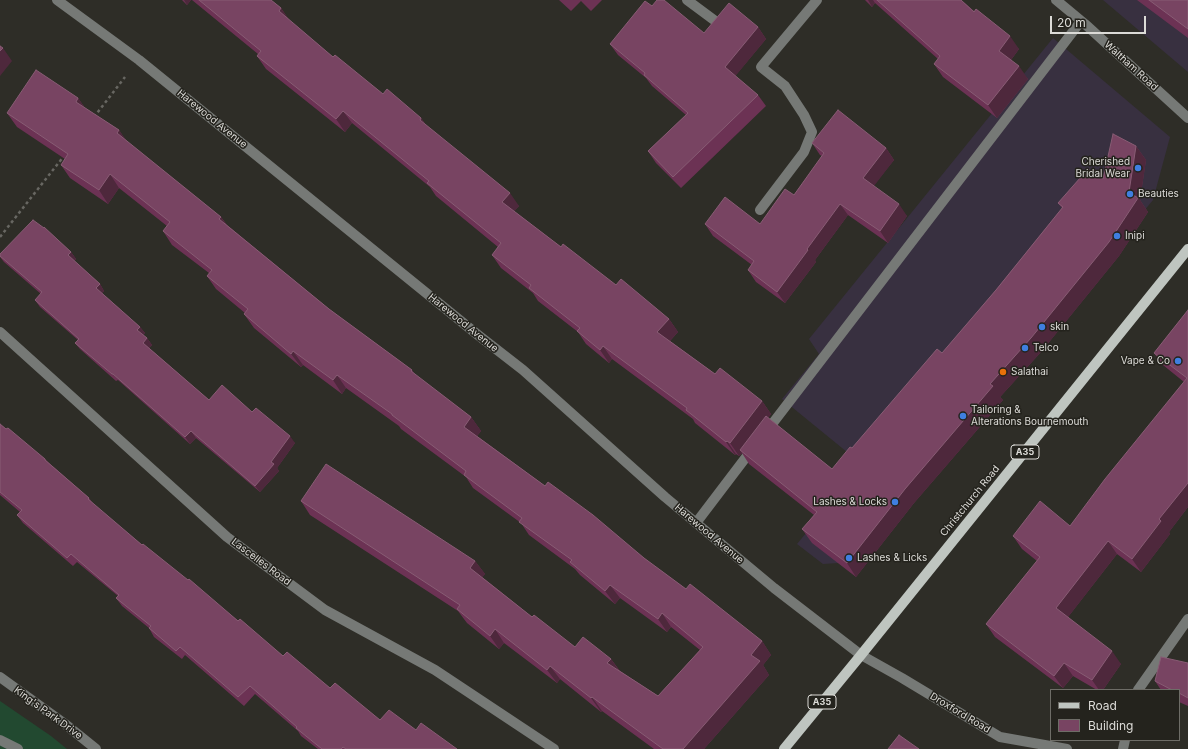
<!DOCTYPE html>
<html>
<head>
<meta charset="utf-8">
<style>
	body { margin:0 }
	#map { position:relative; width:1188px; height:749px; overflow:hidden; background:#2e2d27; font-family:Inter,sans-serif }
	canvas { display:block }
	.legend { position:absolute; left:1050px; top:689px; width:130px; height:52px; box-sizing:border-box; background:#24231d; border:1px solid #6e6d67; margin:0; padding:5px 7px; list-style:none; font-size:12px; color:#dcdbd7 }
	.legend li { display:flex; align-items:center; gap:8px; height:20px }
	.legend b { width:20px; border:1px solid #6e6d67 }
	.scale { position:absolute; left:1050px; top:16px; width:96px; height:18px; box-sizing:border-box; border:2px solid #dcdbd7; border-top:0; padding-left:5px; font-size:12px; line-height:14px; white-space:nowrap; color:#dcdbd7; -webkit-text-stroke:3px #24231d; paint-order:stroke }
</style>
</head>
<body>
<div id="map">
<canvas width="1188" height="749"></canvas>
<ul class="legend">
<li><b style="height:5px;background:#bfc5c0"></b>Road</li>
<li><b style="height:11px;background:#784462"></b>Building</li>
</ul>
<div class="scale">20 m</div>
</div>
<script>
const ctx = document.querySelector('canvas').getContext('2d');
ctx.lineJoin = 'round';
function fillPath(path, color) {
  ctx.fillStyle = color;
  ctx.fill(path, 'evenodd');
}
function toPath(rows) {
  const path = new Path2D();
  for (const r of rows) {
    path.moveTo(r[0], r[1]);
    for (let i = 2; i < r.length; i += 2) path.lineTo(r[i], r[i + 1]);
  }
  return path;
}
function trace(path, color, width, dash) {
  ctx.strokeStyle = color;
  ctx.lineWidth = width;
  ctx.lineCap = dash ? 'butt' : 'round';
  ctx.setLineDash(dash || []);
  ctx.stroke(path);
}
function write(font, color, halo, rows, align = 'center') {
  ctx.font = font + ' Inter,sans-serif';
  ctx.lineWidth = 3;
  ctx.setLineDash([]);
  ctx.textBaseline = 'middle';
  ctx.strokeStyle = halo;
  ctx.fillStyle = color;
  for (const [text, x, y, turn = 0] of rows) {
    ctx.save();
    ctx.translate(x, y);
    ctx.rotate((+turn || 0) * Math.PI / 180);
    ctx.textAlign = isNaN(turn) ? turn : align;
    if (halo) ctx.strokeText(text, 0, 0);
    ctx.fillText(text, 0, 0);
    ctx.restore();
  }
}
const commercial = toPath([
	[1103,0,1188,0,1188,72],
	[1053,38,1170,137,1153,200,854,562,823,564,797,544,826,509,858,461,782,399,819,354,809,339]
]);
const green = toPath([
	[0,701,51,736,67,749,0,749]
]);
const path = toPath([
	[94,117,125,77],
	[0,237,64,156]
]);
const minor = toPath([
	[57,0,139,60,478,335,523,370,665,497,774,588,861,655,902,678,1000,737,1067,749],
	[687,0,714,20],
	[1056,0,1085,24,1188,118],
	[760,210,804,152,812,132,804,115,785,86,761,67,817,0],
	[0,332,227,537,325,610,435,670,554,749],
	[766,432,1081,21],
	[696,523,753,448],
	[0,677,65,724,96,749],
	[1138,690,1188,619],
	[0,740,18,749],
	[1123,749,1125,740]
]);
const major = toPath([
	[784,749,861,655,1188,249]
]);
const wall = toPath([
	[182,0,191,0,187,5],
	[192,0,271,0,281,8,289,20,333,57,383,94,421,118,426,125,519,206,514,211,561,247,616,285,669,319,678,332,670,341,715,374,762,401,771,414,768,418,832,469,852,448,942,353,996,290,1062,208,1058,203,1103,179,1136,146,1146,160,1140,200,1148,212,1119,256,1041,352,1000,397,1003,400,914,503,856,577,812,543,802,529,814,515,749,464,742,453,739,456,736,454,735,455,695,423,693,419,612,359,609,363,586,344,578,332,538,301,533,293,501,268,492,255,498,247,436,196,430,187,352,123,345,132,266,69,257,56,258,54],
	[559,0,602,0,591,11,581,1,571,11],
	[865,0,961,0,1019,49,1011,60,1028,79,997,118,943,77,934,64,938,59,875,3,872,7],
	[1137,0,1188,0,1188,38],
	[652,6,704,33,758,27,766,39,735,76,758,95,766,106,681,188,656,163,648,151,686,115,652,86,646,78,618,55,610,44],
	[78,98,85,108,119,130,126,141,221,217,227,225,329,309,412,370,415,375,471,417,481,431,477,436,686,589,762,641,771,655,763,665,769,675,704,749,654,749,602,711,601,712,560,679,557,683,504,643,499,649,467,623,458,611,310,515,301,501,475,561,485,574,482,577,532,617,575,647,611,659,620,671,658,696,700,650,671,627,667,632,620,598,615,604,580,575,575,569,529,535,521,523,473,488,466,477,401,429,399,426,346,388,342,394,303,365,301,367,254,328,244,314,245,313,216,289,207,276,209,273,172,245,163,231,167,226,119,188,108,204,70,178,61,165,65,159,17,127,7,113],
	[812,143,886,148,894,160,873,186,907,216,888,243,848,215,815,260,816,262,785,303,756,282,748,270,752,265,713,236,705,224,760,224,794,195,822,156,820,155],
	[71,252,76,259,74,261,100,284,104,291,102,293,140,327,145,333,143,335,147,338,152,345,149,348,209,400,252,412,295,443,277,468,279,471,260,492,196,438,190,444,118,380,116,381,80,349,75,343,78,340,40,307,35,300,41,294,4,262,0,257,0,254],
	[1188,310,1188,507,1169,532,1170,534,1141,572,1117,554,1068,617,1121,664,1103,690,1097,690,1073,676,1063,688,995,637,986,624,1037,561,1022,549,1013,536,1070,526,1184,382,1163,365,1154,353],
	[0,424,45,459,49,463,89,498,94,505,142,545,283,656,330,688,380,720,416,730,457,749,318,749,301,736,298,731,255,694,244,706,185,655,182,659,154,637,149,628,122,606,116,598,118,596,77,562,73,566,23,523,17,515,20,512,0,495],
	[1188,663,1188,706,1179,702,1179,690,1161,690,1155,681]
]);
const shadedWall = toPath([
	[184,0,191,0,187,5],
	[868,0,873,0,875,3,872,7],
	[281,8,290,21,279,11],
	[758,27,766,39,733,79,725,67],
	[1010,36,1019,49,1008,64,999,51],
	[3,48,12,61,0,76,0,51],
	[1019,66,1028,79,997,118,988,105],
	[78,98,88,112,76,102],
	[343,111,352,123,345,132,336,119],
	[421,118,430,131,420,120],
	[119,130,129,144,117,133],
	[1136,146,1146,160,1140,200,1148,212,1119,256,1041,352,1000,397,1003,400,914,503,856,577,847,563,905,489,990,384,1129,192],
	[886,148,894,160,871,190,863,178],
	[110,174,119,188,108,204,99,190],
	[510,193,519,206,511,215,502,202],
	[840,204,848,215,815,260,816,262,785,303,777,292,807,249],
	[899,204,907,216,888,243,880,231],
	[221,217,230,231,219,219],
	[71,252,76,259,73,262,68,255],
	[100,284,104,291,101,295,96,288],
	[669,319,678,332,666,345,657,332],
	[140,327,145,333,142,336,137,330],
	[147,338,152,345,148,349,143,343],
	[603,346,612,359,609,363,600,350],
	[293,351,303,365,301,367,291,354],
	[337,375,346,388,342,394,333,380],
	[762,401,771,414,742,452,740,450,742,453,739,456,730,443],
	[471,417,481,431,474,440,464,427],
	[191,431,196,438,190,444,185,437],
	[290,436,295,443,277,468,279,471,260,492,255,486,271,462],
	[727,441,736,454,735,455,726,442],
	[1188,483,1188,507,1169,532,1170,534,1141,572,1132,559,1159,519],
	[1108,541,1117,554,1065,621,1056,608],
	[475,561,485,574,480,581,470,568],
	[610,585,620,598,615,604,605,591],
	[662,613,671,627,667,632,658,619],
	[495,629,504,643,499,649,490,636],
	[762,641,771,655,763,665,769,675,704,749,683,749,751,655],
	[1112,651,1121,664,1103,690,1099,690,1092,680],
	[611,659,620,672,607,663],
	[1064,663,1073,676,1063,688,1054,676],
	[550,666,560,679,557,683,547,670],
	[592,697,602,711,601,712,591,698]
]);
const building = toPath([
	[199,0,271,0,281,8,279,11,333,57,335,55,383,94,387,89,421,118,420,120,510,193,502,202,561,247,563,244,616,285,621,279,669,319,657,332,715,374,720,368,762,401,730,443,727,441,726,442,686,410,687,408,603,346,600,350,577,331,580,328,529,288,531,285,492,255,501,243,427,183,429,181,343,111,336,119,257,56,261,51,199,0],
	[657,0,664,0,704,33,729,3,758,27,725,67,758,95,673,177,648,151,688,113,644,75,645,73,610,44,645,1,652,6,657,0],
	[877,0,961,0,974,12,976,9,1010,36,999,51,1019,66,988,105,934,64,940,56,877,0],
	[1149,0,1188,0,1188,29,1149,0],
	[0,46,3,48,0,51,0,46],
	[36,70,78,98,76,102,119,130,117,133,221,217,219,219,329,309,412,370,411,371,471,417,464,427,545,486,548,482,593,515,644,558,686,589,690,584,762,641,751,655,760,661,683,749,663,749,592,697,591,698,550,666,547,670,495,629,490,636,457,609,460,605,301,501,326,464,475,561,470,568,532,617,534,615,575,647,583,637,611,659,607,663,658,696,703,647,662,613,658,619,610,585,605,591,570,562,572,560,519,522,522,518,464,475,466,471,392,415,392,414,337,375,333,380,293,351,291,354,244,314,248,309,207,276,212,270,163,231,170,222,110,174,99,190,61,165,68,154,7,113,36,70],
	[838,110,886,148,863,178,899,204,880,231,840,204,807,249,808,250,777,292,748,270,754,261,705,224,725,197,760,224,785,189,794,195,824,153,812,143,838,110],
	[1113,134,1136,146,1129,192,1138,198,1109,242,1031,338,990,384,993,386,905,489,847,563,802,529,817,512,740,450,766,416,832,469,850,447,852,448,937,349,942,353,996,290,1063,207,1058,203,1088,169,1103,179,1113,134],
	[33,220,44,228,44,227,71,252,68,255,100,284,96,288,140,327,137,330,147,338,143,343,209,400,222,385,252,412,256,408,290,436,271,462,274,464,255,486,191,431,185,437,113,374,112,374,75,343,79,339,35,300,42,292,0,256,0,254,33,220],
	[1188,310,1188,483,1159,519,1161,521,1132,559,1108,541,1056,608,1112,651,1092,680,1064,663,1054,676,986,624,1040,557,1013,536,1040,501,1070,526,1105,479,1187,378,1154,353,1188,310],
	[0,424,6,429,8,428,45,459,45,460,89,498,88,499,142,545,143,544,188,580,189,579,238,621,240,619,283,656,287,652,330,688,335,683,380,720,389,710,416,730,421,723,457,749,346,749,343,747,341,749,322,749,296,728,297,727,250,686,238,697,180,647,176,651,149,628,151,626,116,598,119,595,71,554,67,558,17,515,22,510,0,492,0,424],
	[1161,657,1188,663,1188,698,1179,693,1179,690,1172,690,1155,681,1161,657],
	[899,735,919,749,888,749,899,735]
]);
const markers = [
	[1138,168,4,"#3f7fe0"],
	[1130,194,4,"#3f7fe0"],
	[1117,236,4,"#3f7fe0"],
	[1042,327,4,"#3f7fe0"],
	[1025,348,4,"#3f7fe0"],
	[1178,361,4,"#3f7fe0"],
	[1003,372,4,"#e8710a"],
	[963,416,4,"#3f7fe0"],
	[895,502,4,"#3f7fe0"],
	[849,558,4,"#3f7fe0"]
];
const shields = [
	[1025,452,28],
	[822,702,28]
];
const shieldNames = [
	["A35",1025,452],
	["A35",822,702]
];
const streetNames = [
	["Waltham Road",1131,66,42],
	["Harewood Avenue",212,119,39],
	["Harewood Avenue",463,323,39],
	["Christchurch Road",970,501,-51],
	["Harewood Avenue",709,534,40],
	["Lascelles Road",261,562,37],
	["King's Park Drive",48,713,36],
	["Droxford Road",960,713,31]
];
const poiNames = [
	["Cherished",1130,162,"right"],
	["Bridal Wear",1130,174,"right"],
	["Beauties",1138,194],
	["Inipi",1125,236],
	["skin",1050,327],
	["Telco",1033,348],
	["Vape & Co",1170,361,"right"],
	["Salathai",1011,372],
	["Tailoring &",971,410],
	["Alterations Bournemouth",971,422],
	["Lashes & Locks",887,502,"right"],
	["Lashes & Licks",857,558]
];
fillPath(commercial, '#383040');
fillPath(green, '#224930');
trace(path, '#686762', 2.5, [3, 3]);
trace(minor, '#767976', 10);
trace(major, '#bfc5c0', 10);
fillPath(wall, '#6c3254');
fillPath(shadedWall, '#4e283c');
fillPath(building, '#784462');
trace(building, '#885c74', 1);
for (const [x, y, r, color] of markers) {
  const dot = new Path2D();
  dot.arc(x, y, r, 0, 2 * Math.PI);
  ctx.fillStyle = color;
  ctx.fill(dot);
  trace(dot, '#24231d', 1.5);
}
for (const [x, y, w] of shields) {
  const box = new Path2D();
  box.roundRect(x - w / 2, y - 7, w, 14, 3);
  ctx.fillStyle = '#24231d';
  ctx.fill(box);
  trace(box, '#dcdbd7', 1);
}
write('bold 9px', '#dcdbd7', null, shieldNames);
write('10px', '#dcdbd7', '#24231d', streetNames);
write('10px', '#dcdbd7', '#24231d', poiNames, 'left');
</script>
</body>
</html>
